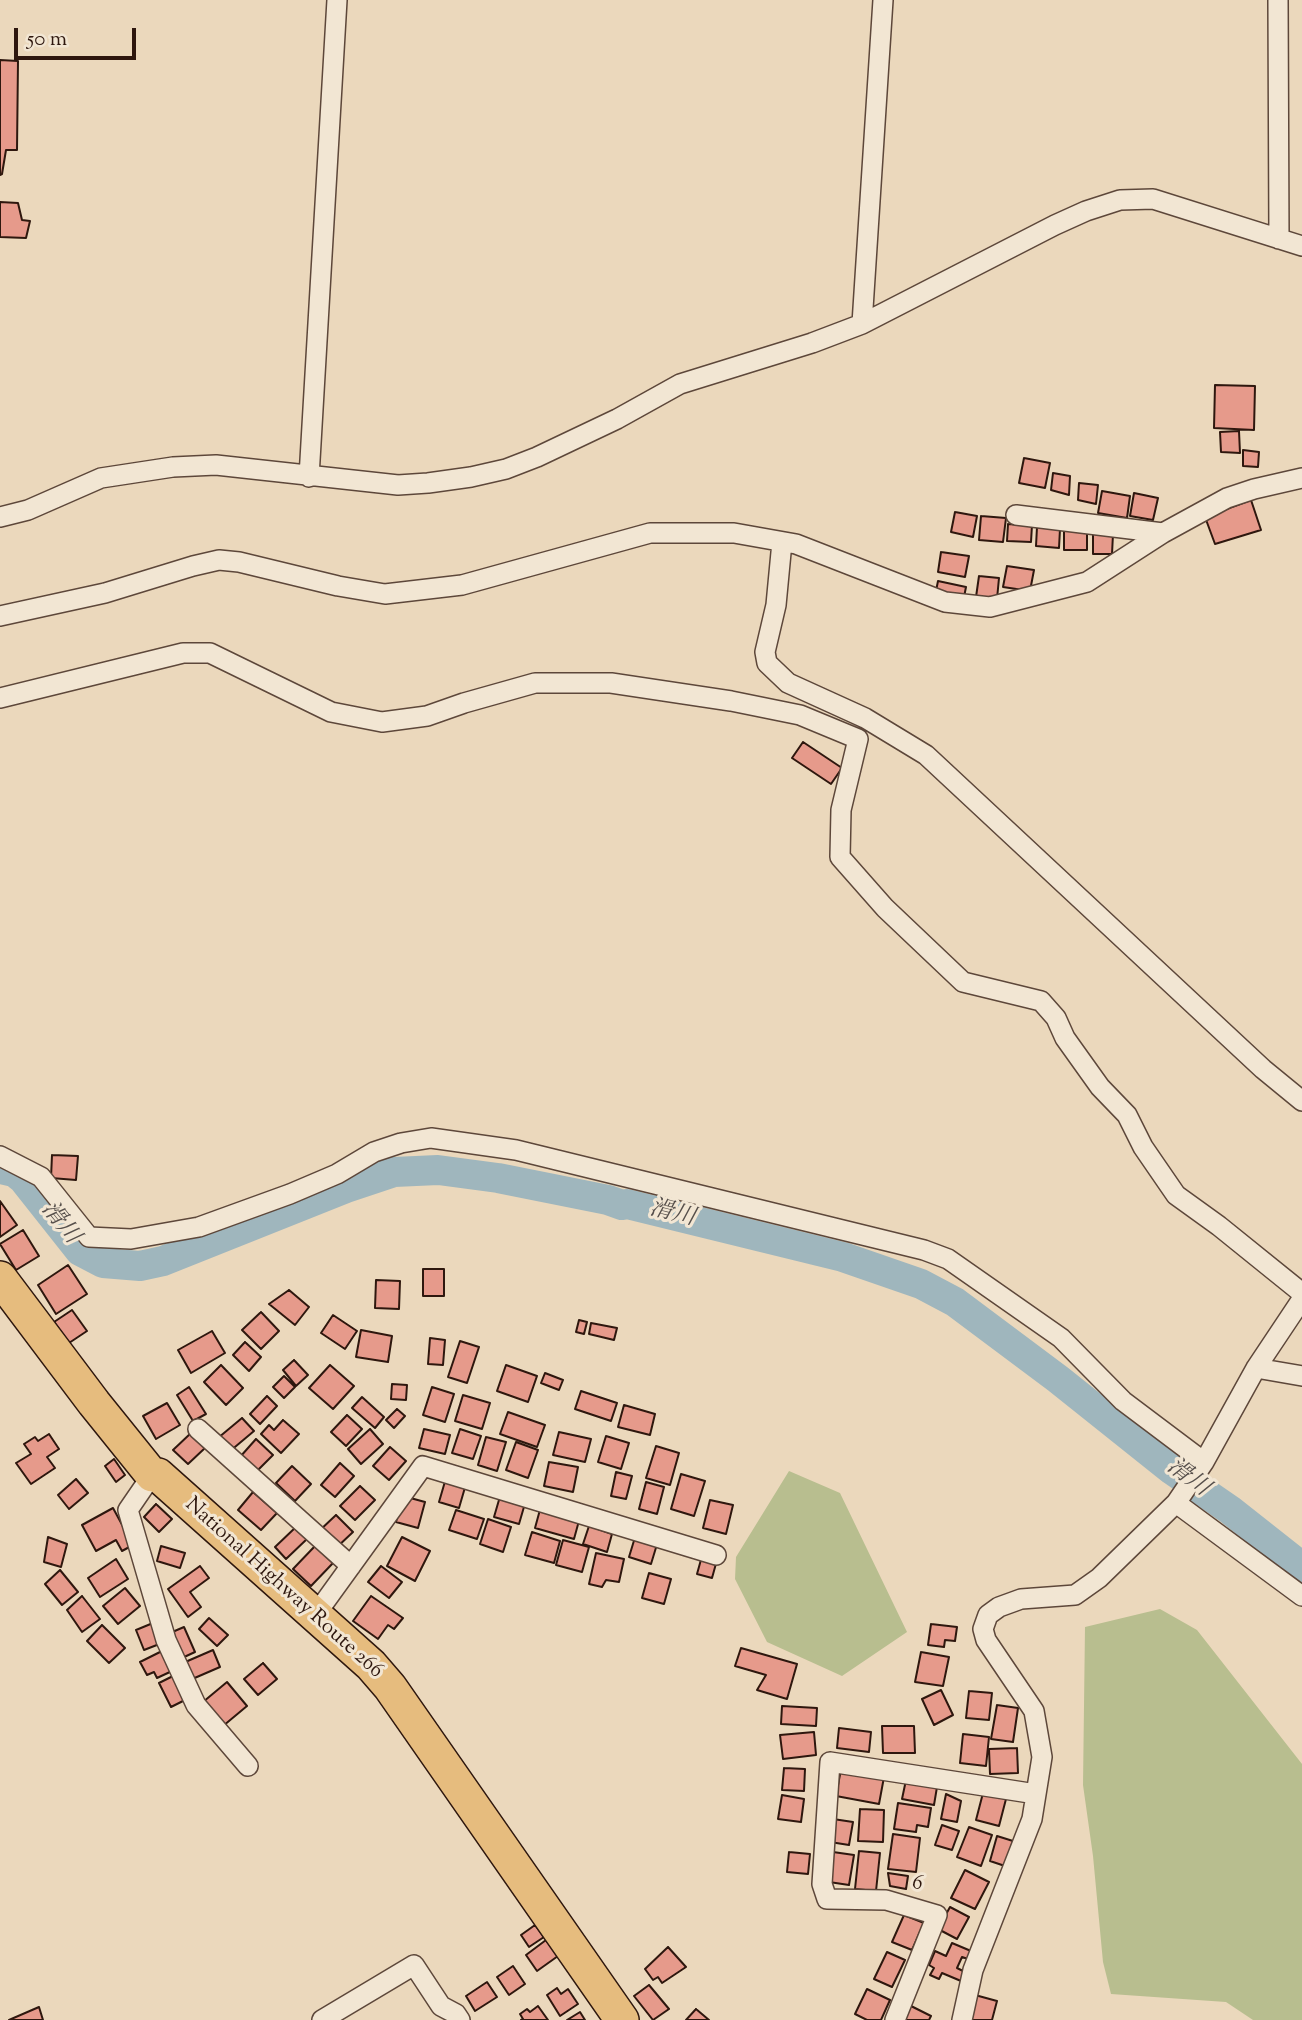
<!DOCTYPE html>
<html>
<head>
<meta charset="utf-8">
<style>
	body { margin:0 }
	#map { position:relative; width:1302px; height:2020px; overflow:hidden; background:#ebd8bc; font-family:"Sorts Mill Goudy",serif }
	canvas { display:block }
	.scale { position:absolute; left:14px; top:28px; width:122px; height:32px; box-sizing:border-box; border:4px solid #2e170e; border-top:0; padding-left:9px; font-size:21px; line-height:24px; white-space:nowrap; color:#2e170e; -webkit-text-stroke:5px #f2e6d3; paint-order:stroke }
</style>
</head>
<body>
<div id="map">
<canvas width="1302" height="2020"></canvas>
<div class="scale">50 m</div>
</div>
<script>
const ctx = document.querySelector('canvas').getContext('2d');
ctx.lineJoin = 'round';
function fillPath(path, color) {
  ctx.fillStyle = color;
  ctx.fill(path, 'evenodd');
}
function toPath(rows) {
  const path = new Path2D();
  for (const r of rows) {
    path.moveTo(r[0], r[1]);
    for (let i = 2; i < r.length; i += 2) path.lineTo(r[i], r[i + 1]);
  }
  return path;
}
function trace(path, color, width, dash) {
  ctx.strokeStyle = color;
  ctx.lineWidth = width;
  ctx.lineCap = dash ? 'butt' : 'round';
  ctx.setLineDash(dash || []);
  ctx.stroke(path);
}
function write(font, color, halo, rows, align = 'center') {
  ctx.font = font + ' "Sorts Mill Goudy","Noto Serif JP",serif';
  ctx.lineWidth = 6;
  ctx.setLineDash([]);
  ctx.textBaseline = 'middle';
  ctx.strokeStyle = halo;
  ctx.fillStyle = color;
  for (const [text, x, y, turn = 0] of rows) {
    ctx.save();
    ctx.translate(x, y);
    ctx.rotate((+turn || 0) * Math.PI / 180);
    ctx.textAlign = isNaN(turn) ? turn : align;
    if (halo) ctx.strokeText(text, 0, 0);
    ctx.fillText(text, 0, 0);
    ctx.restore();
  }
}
const green = toPath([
	[789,1471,840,1493,907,1632,842,1676,767,1642,735,1579,736,1557],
	[1160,1609,1197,1630,1302,1764,1302,2020,1253,2020,1226,2002,1111,1994,1103,1962,1093,1856,1083,1785,1085,1627]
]);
const river = toPath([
	[0,1169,14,1172,23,1179,80,1251,103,1263,140,1266,163,1261,346,1188,394,1172,438,1170,498,1178,608,1200,622,1205,627,1204,843,1257,921,1284,955,1302,1058,1379,1172,1470,1230,1510,1302,1567]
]);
const building = toPath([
	[0,60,18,61,17,150,6,150,2,174,0,175,0,60],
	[0,202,18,203,22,220,30,221,26,238,0,237,0,202],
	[1215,385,1255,386,1254,430,1214,428,1215,385],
	[1239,431,1240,453,1221,452,1220,432,1239,431],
	[1243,450,1259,452,1258,467,1243,466,1243,450],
	[1024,458,1050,463,1045,488,1019,483,1024,458],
	[1053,473,1070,476,1069,495,1051,490,1053,473],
	[1079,483,1098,485,1096,504,1078,500,1079,483],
	[1102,491,1130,496,1127,518,1098,513,1102,491],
	[1134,493,1158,498,1153,520,1130,516,1134,493],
	[1251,500,1261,530,1215,544,1205,517,1251,500],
	[955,512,977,516,973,537,951,532,955,512],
	[981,516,1006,518,1003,542,979,540,981,516],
	[1008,524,1032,525,1031,542,1007,541,1008,524],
	[1037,527,1060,529,1059,548,1036,546,1037,527],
	[1064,530,1087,531,1087,550,1064,550,1064,530],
	[1093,533,1113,534,1112,554,1093,554,1093,533],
	[941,552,969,556,965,577,938,572,941,552],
	[1007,566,1034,570,1030,591,1003,587,1007,566],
	[979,576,999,578,997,599,976,597,979,576],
	[938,581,966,587,963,602,935,596,938,581],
	[803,742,842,768,831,784,792,758,803,742],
	[52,1155,78,1156,76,1180,51,1178,52,1155],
	[0,1201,17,1225,0,1237,0,1201],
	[23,1230,39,1256,16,1270,0,1244,23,1230],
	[68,1265,87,1294,56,1314,38,1285,68,1265],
	[423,1269,444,1269,444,1296,423,1296,423,1269],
	[376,1280,400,1281,399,1309,375,1308,376,1280],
	[289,1290,309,1307,295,1325,269,1304,289,1290],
	[72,1310,87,1331,69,1343,54,1322,72,1310],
	[261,1312,279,1331,261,1349,242,1330,261,1312],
	[333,1315,357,1331,345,1349,321,1333,333,1315],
	[579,1320,587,1322,584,1334,576,1332,579,1320],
	[591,1323,617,1328,614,1340,589,1334,591,1323],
	[361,1330,392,1336,388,1362,356,1357,361,1330],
	[212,1331,225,1353,191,1373,178,1350,212,1331],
	[430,1338,445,1340,443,1365,428,1364,430,1338],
	[460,1341,479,1347,467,1383,448,1377,460,1341],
	[245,1342,261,1357,249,1371,233,1355,245,1342],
	[294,1360,308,1375,296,1386,283,1370,294,1360],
	[221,1365,243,1388,226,1405,204,1382,221,1365],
	[330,1365,354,1386,333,1409,309,1388,330,1365],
	[506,1365,537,1376,528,1402,497,1391,506,1365],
	[545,1373,563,1380,559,1390,541,1383,545,1373],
	[284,1376,295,1387,284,1398,273,1387,284,1376],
	[392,1384,407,1385,406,1400,391,1399,392,1384],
	[189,1387,206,1414,193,1421,177,1395,189,1387],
	[432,1387,454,1394,445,1422,423,1415,432,1387],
	[581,1391,617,1403,611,1421,575,1409,581,1391],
	[463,1395,490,1403,482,1429,455,1421,463,1395],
	[267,1396,277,1406,260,1424,250,1414,267,1396],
	[362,1397,384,1417,375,1428,352,1408,362,1397],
	[167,1403,180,1425,156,1439,143,1416,167,1403],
	[624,1405,655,1414,650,1435,618,1427,624,1405],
	[397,1409,405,1416,394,1428,386,1420,397,1409],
	[508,1412,545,1425,537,1447,500,1434,508,1412],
	[347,1415,362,1429,346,1446,331,1432,347,1415],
	[242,1418,254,1431,229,1452,218,1438,242,1418],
	[283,1420,299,1434,281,1453,261,1434,269,1425,274,1430,283,1420],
	[370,1429,383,1444,361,1464,348,1449,370,1429],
	[424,1429,450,1435,445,1454,419,1448,424,1429],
	[460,1429,481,1436,473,1459,452,1453,460,1429],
	[559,1432,591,1439,585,1462,553,1455,559,1432],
	[191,1433,205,1448,188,1464,173,1450,191,1433],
	[49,1434,59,1449,47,1457,55,1468,31,1484,16,1463,31,1454,24,1444,35,1437,38,1441,49,1434],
	[606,1436,629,1443,621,1469,598,1462,606,1436],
	[486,1437,506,1442,497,1471,478,1465,486,1437],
	[256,1439,273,1455,256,1472,240,1457,256,1439],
	[516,1442,538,1450,528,1478,506,1470,516,1442],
	[656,1446,679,1453,670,1485,646,1478,656,1446],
	[390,1447,406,1461,389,1480,373,1466,390,1447],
	[114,1459,125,1475,116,1482,105,1466,114,1459],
	[549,1462,578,1467,573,1492,544,1486,549,1462],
	[340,1463,354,1476,335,1497,321,1485,340,1463],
	[292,1466,311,1484,295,1501,276,1483,292,1466],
	[616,1472,632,1476,626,1499,611,1496,616,1472],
	[681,1474,705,1481,694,1516,671,1509,681,1474],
	[446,1478,466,1484,459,1508,439,1502,446,1478],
	[76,1479,88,1493,69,1509,58,1495,76,1479],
	[646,1482,664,1487,657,1514,639,1509,646,1482],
	[360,1486,375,1500,355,1520,340,1506,360,1486],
	[253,1492,277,1513,261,1530,238,1510,253,1492],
	[501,1493,526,1500,519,1524,494,1517,501,1493],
	[403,1496,425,1502,418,1528,396,1522,403,1496],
	[710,1500,733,1505,726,1534,703,1528,710,1500],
	[156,1504,172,1519,159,1532,144,1517,156,1504],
	[541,1506,580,1517,574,1539,535,1528,541,1506],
	[113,1508,133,1545,122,1551,116,1540,96,1551,82,1525,113,1508],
	[456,1510,484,1519,477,1539,449,1530,456,1510],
	[336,1515,353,1532,335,1549,318,1532,336,1515],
	[488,1519,511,1527,503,1552,480,1544,488,1519],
	[591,1520,600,1523,598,1529,612,1534,607,1552,583,1544,591,1520],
	[297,1526,308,1538,286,1559,275,1547,297,1526],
	[532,1532,560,1541,554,1563,525,1555,532,1532],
	[636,1534,658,1541,651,1564,629,1557,636,1534],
	[48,1537,67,1544,61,1567,44,1562,48,1537],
	[402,1537,430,1551,415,1581,387,1566,402,1537],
	[563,1540,589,1547,582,1572,556,1565,563,1540],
	[161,1546,185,1553,180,1568,157,1561,161,1546],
	[315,1546,333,1563,311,1586,293,1569,315,1546],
	[596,1553,624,1559,619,1582,606,1580,602,1587,589,1584,596,1553],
	[702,1556,717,1560,712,1578,697,1574,702,1556],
	[116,1559,128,1579,100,1597,88,1578,116,1559],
	[200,1566,209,1578,190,1592,201,1607,188,1617,168,1589,200,1566],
	[381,1566,402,1582,389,1598,368,1582,381,1566],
	[60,1570,78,1592,62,1605,45,1584,60,1570],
	[649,1573,671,1579,664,1604,642,1598,649,1573],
	[125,1588,140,1606,118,1624,103,1606,125,1588],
	[82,1596,100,1619,82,1632,67,1610,82,1596],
	[371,1596,403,1618,394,1629,388,1625,378,1639,353,1621,371,1596],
	[209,1618,228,1635,217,1646,199,1629,209,1618],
	[153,1623,162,1643,144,1650,136,1630,153,1623],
	[931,1624,957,1627,955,1641,945,1640,944,1647,928,1645,931,1624],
	[102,1625,125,1648,109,1663,87,1641,102,1625],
	[184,1627,195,1652,182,1658,170,1633,184,1627],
	[741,1648,797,1664,787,1699,757,1690,766,1675,735,1666,741,1648],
	[213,1650,220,1667,190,1680,183,1663,213,1650],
	[162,1651,172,1671,157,1678,154,1672,147,1675,140,1662,162,1651],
	[921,1652,949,1657,943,1686,915,1682,921,1652],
	[263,1663,277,1679,258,1695,244,1679,263,1663],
	[175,1675,187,1699,171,1707,159,1683,175,1675],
	[227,1682,247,1706,223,1726,203,1702,227,1682],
	[941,1690,953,1715,934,1725,922,1699,941,1690],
	[969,1691,992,1693,989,1720,966,1718,969,1691],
	[997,1705,1018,1708,1013,1742,991,1739,997,1705],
	[782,1706,817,1708,816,1726,781,1724,782,1706],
	[882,1726,914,1726,915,1753,883,1753,882,1726],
	[839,1728,871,1732,869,1752,837,1748,839,1728],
	[814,1732,816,1755,783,1759,780,1735,814,1732],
	[963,1734,989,1737,986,1766,960,1763,963,1734],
	[1017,1748,1018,1773,990,1774,989,1749,1017,1748],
	[784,1768,805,1769,804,1791,782,1790,784,1768],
	[841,1769,884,1777,879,1804,836,1796,841,1769],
	[906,1780,937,1787,934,1805,902,1799,906,1780],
	[983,1793,1006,1799,999,1826,976,1820,983,1793],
	[946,1794,961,1801,957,1822,941,1819,946,1794],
	[782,1795,804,1799,801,1822,778,1819,782,1795],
	[898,1803,931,1808,928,1827,917,1825,916,1832,894,1829,898,1803],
	[860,1809,884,1810,883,1842,858,1841,860,1809],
	[833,1819,853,1822,849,1845,830,1842,833,1819],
	[942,1825,959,1831,952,1850,935,1845,942,1825],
	[969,1827,992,1835,981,1866,957,1857,969,1827],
	[893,1834,920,1838,916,1872,888,1869,893,1834],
	[997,1836,1013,1841,1005,1866,990,1861,997,1836],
	[859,1851,880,1853,876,1891,855,1889,859,1851],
	[789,1852,810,1854,808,1874,787,1872,789,1852],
	[833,1852,854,1855,849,1885,829,1882,833,1852],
	[965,1870,989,1882,975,1909,951,1898,965,1870],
	[888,1873,908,1876,906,1889,890,1886,888,1873],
	[950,1907,969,1917,957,1939,938,1929,950,1907],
	[904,1915,924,1923,912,1950,892,1942,904,1915],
	[535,1925,544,1937,529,1947,521,1935,535,1925],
	[546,1940,558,1956,537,1971,526,1955,546,1940],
	[952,1943,971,1951,968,1959,962,1957,957,1968,965,1972,961,1981,942,1973,939,1979,930,1975,934,1968,929,1965,935,1951,946,1956,952,1943],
	[668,1947,686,1967,662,1983,658,1977,653,1980,645,1969,668,1947],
	[887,1952,905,1960,892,1987,874,1979,887,1952],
	[513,1966,525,1984,509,1995,497,1977,513,1966],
	[487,1982,497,1997,475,2011,466,1996,487,1982],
	[649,1985,669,2009,653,2020,634,1996,649,1985],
	[557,1988,561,1994,568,1989,578,2004,560,2016,547,1995,557,1988],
	[867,1989,890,2000,881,2020,867,2020,855,2014,867,1989],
	[975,1995,997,2001,992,2020,969,2020,975,1995],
	[909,2005,931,2016,929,2020,902,2020,909,2005],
	[538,2006,548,2020,521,2020,523,2019,520,2014,527,2009,530,2012,538,2006],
	[39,2007,43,2020,9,2020,39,2007],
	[696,2009,709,2020,686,2020,696,2009],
	[580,2012,585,2020,567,2020,580,2012]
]);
const street = toPath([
	[1278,0,1279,239],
	[862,324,883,0],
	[309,477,337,0],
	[1016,515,1163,533],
	[0,517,28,510,101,478,173,467,216,465,398,485,428,483,471,477,506,469,537,457,617,419,680,384,812,343,862,324,1055,225,1086,211,1120,200,1153,199,1302,246],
	[782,542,776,605,765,652,767,663,788,683,865,718,926,755,1263,1069,1302,1101],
	[0,616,105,593,193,566,219,560,239,562,338,586,385,594,462,585,650,533,734,533,796,544,945,602,990,607,1087,582,1163,533,1227,498,1254,489,1302,478],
	[0,698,183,653,210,653,331,712,382,722,427,716,464,703,535,683,611,683,731,701,800,715,858,739,841,810,840,857,885,908,963,982,1041,1001,1056,1018,1065,1038,1100,1087,1127,1115,1143,1147,1176,1195,1219,1226,1302,1293],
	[0,1156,41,1177,89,1237,131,1239,199,1227,290,1194,337,1174,374,1152,401,1143,431,1138,516,1150,924,1250,948,1259,1061,1338,1123,1401,1204,1462],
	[1256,1368,1302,1376],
	[198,1429,351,1566],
	[152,1475,128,1510,166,1640,196,1705,248,1766],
	[1176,1503,1302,1596],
	[316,1614,423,1466,716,1555],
	[322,2020,414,1965,441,2006,456,2014,460,2020],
	[895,2020,937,1915,886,1900,827,1899,822,1884,830,1762,1036,1794],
	[962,2020,973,1970,1032,1819,1042,1757,1034,1711,986,1640,983,1629,988,1615,999,1607,1021,1599,1075,1595,1099,1578,1176,1503,1204,1462,1256,1368,1302,1299]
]);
const highway = toPath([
	[0,1278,94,1403,152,1475,158,1475,371,1665,390,1687,622,2020]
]);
const streetNames = [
	["National Highway Route 266",283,1589,42],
	["6",917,1885,17]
];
const waterNames = [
	["滑川",672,1215,14],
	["滑川",59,1224,51],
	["滑川",1187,1479,37]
];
fillPath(green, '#b8be8f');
trace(river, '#9fb6bd', 30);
fillPath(building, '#e69a8b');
trace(building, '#2e170e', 2);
trace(street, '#5d473a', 22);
trace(highway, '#2e170e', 36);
trace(street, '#f2e6d3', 19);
trace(highway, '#e6bc7e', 33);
write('21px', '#2e170e', '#f2e6d3', streetNames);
write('italic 23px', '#564f4b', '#f2e6d3', waterNames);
</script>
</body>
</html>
